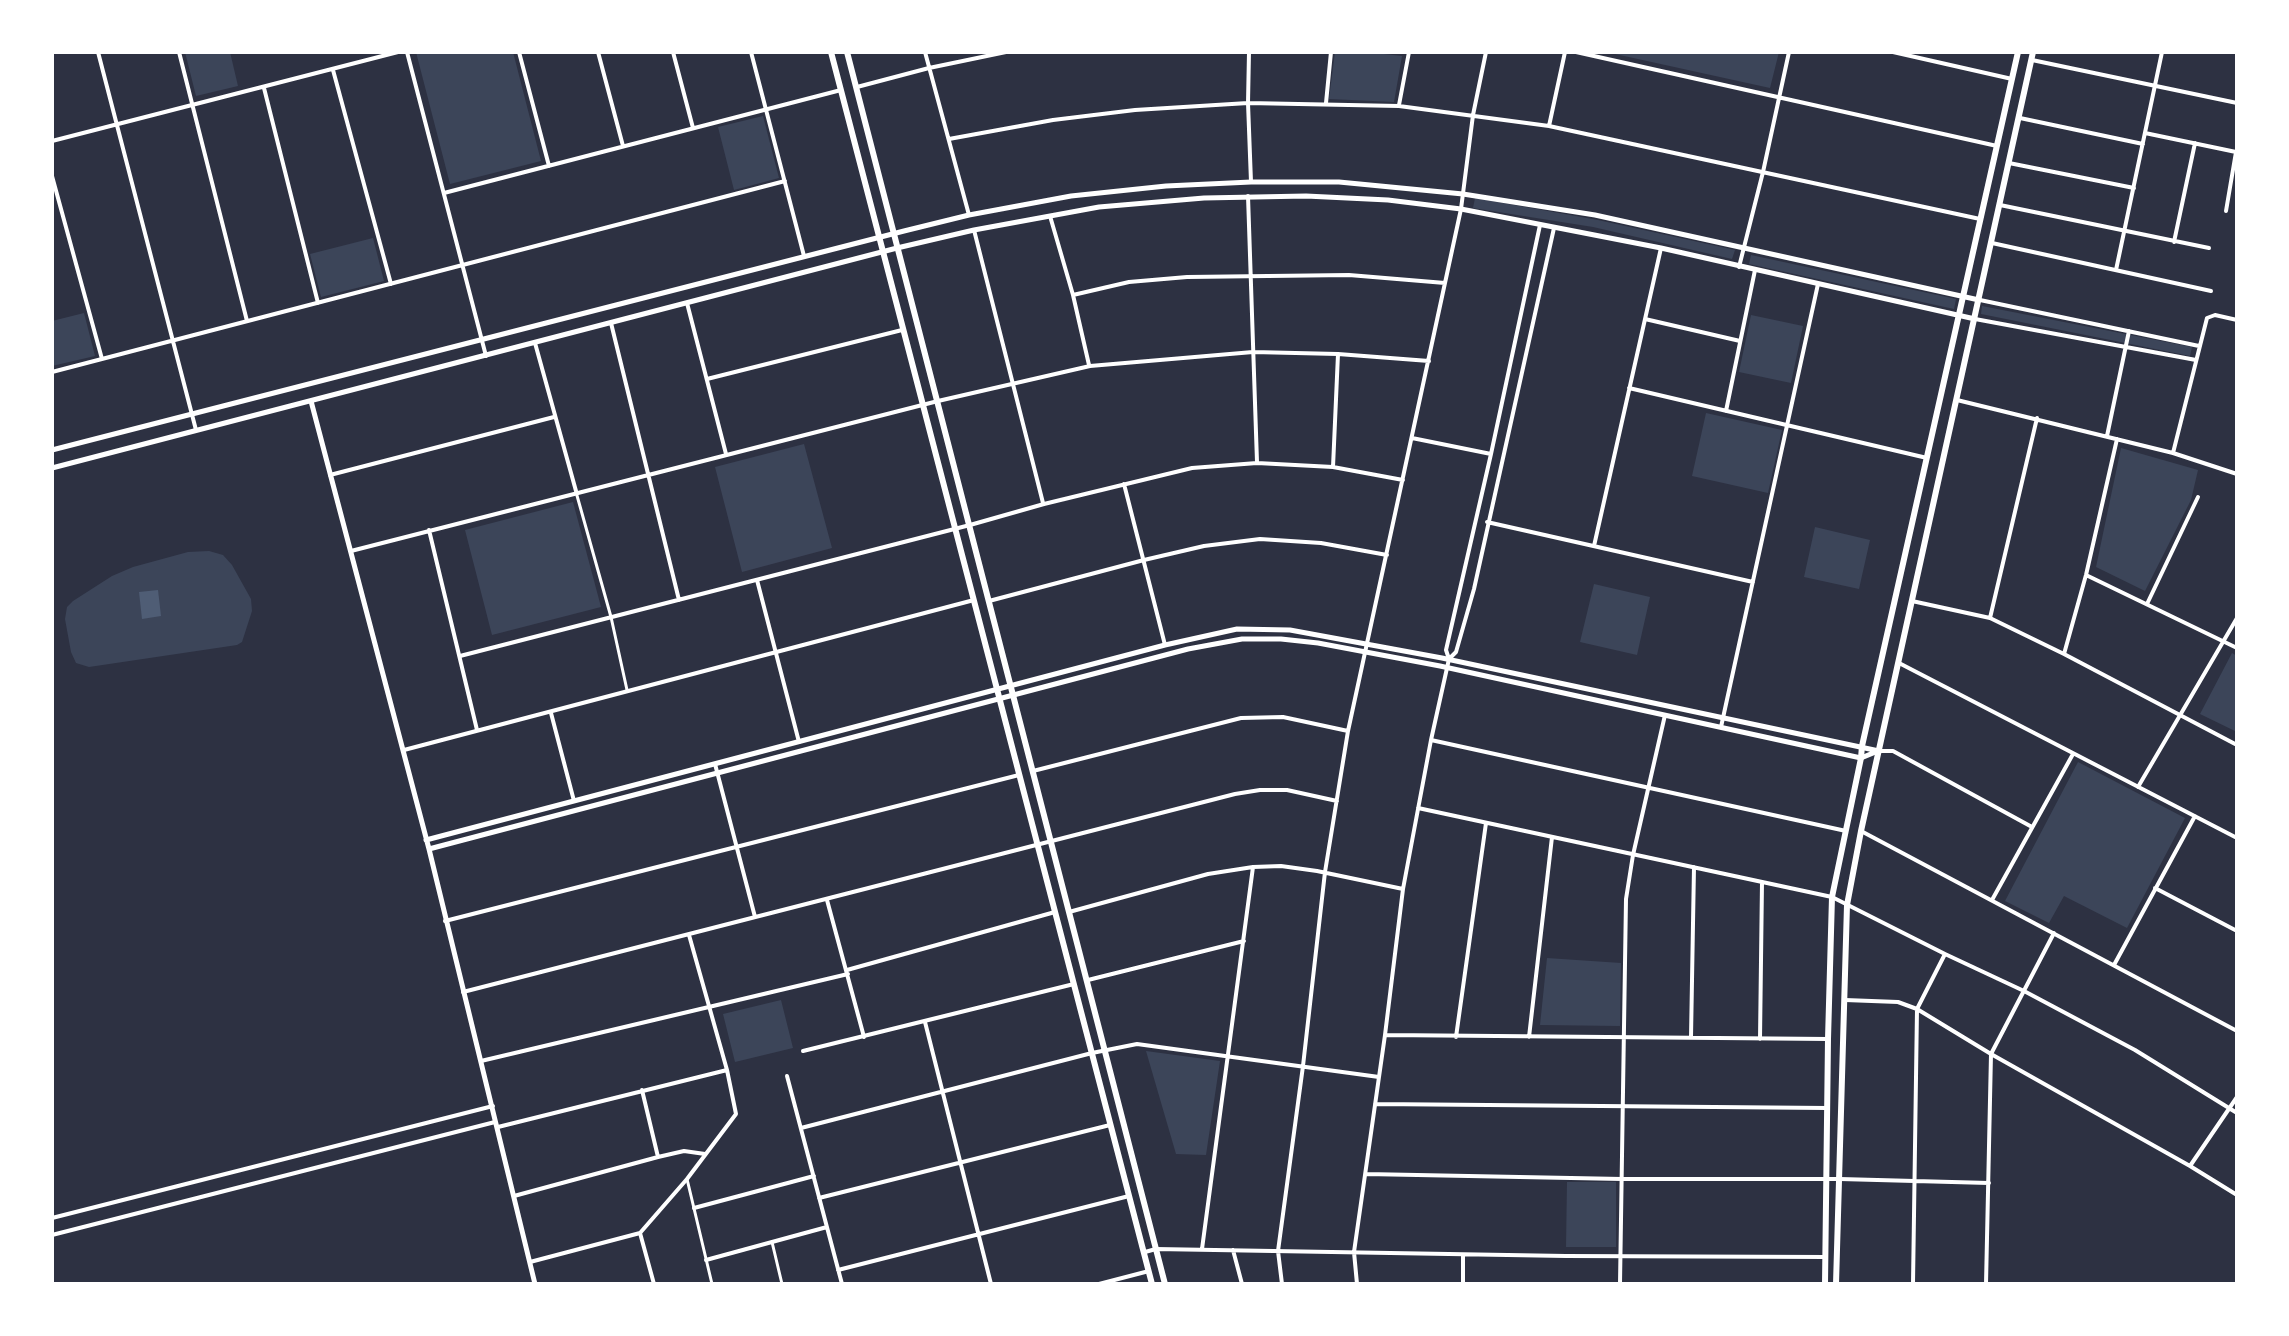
<!DOCTYPE html>
<html>
<head>
<meta charset="utf-8">
<style>
	body { margin:0 }
	#map { position:relative; width:2289px; height:1336px; overflow:hidden; background:#2d3142; font-family:Inter,sans-serif }
	canvas { display:block }
	.frame { position:absolute; inset:0; border:54px solid #fff; pointer-events:none }
</style>
</head>
<body>
<div id="map">
<canvas width="2289" height="1336"></canvas>
<div class="frame"></div>
</div>
<script>
const ctx = document.querySelector('canvas').getContext('2d');
ctx.lineJoin = 'round';
function fillPath(path, color) {
  ctx.fillStyle = color;
  ctx.fill(path, 'evenodd');
}
function toPath(rows) {
  const path = new Path2D();
  for (const r of rows) {
    path.moveTo(r[0], r[1]);
    for (let i = 2; i < r.length; i += 2) path.lineTo(r[i], r[i + 1]);
  }
  return path;
}
function trace(path, color, width, dash) {
  ctx.strokeStyle = color;
  ctx.lineWidth = width;
  ctx.lineCap = dash ? 'butt' : 'round';
  ctx.setLineDash(dash || []);
  ctx.stroke(path);
}
const green = toPath([
	[185,52,230,52,238,86,196,96],
	[416,52,513,52,541,161,450,184],
	[1335,52,1366,52,1402,56,1394,102,1329,99],
	[1606,52,1779,52,1770,88],
	[763,116,779,178,734,190,718,127],
	[1475,198,1598,220,1735,250,1732,259,1593,227,1473,208],
	[373,238,384,281,321,297,310,254],
	[1751,255,1956,299,1954,309,1749,264],
	[1982,306,2192,347,2190,356,1981,314],
	[84,313,95,356,52,366,52,321],
	[1751,315,1803,326,1791,383,1739,372],
	[1706,413,1782,430,1768,493,1692,476],
	[804,444,832,548,742,572,715,467],
	[2121,448,2198,470,2191,500,2145,591,2096,567],
	[573,502,601,607,492,635,465,530],
	[1815,527,1870,540,1859,589,1804,577],
	[209,551,223,555,232,565,251,599,252,611,242,642,237,645,89,667,76,663,71,652,65,619,67,607,73,601,112,576,133,567,188,552],
	[1594,584,1650,597,1637,655,1580,642],
	[2232,653,2237,656,2237,732,2200,714],
	[2078,762,2185,818,2127,928,2064,896,2049,923,2005,901],
	[1547,958,1621,963,1620,1026,1540,1025],
	[781,1000,793,1048,735,1062,723,1014],
	[1146,1051,1220,1061,1206,1155,1176,1154],
	[1567,1182,1616,1182,1616,1247,1566,1247]
]);
const water = toPath([
	[158,590,161,616,142,619,139,592]
]);
const pedestrian = toPath([
	[576,492,611,617,627,690],
	[687,1179,712,1284],
	[772,1242,782,1284]
]);
const minor = toPath([
	[98,52,196,430],
	[179,52,247,321],
	[407,52,486,356],
	[519,52,549,166],
	[598,52,623,146],
	[673,52,693,128],
	[751,52,804,256],
	[925,52,969,215],
	[1249,52,1248,103,1251,182],
	[1576,52,1997,146],
	[1893,52,2012,79],
	[2032,60,2237,103],
	[333,70,391,284],
	[857,87,929,68,1006,52],
	[264,88,318,303],
	[1326,103,1331,52],
	[1399,105,1409,52],
	[2020,118,2143,144],
	[1549,126,1565,52],
	[2145,133,2236,152],
	[949,139,1053,120,1135,110,1248,103,1399,106,1549,126,1980,219],
	[52,141,398,52],
	[2009,163,2134,188],
	[52,176,102,359],
	[444,193,841,90],
	[1248,196,1257,462],
	[2000,205,2209,248],
	[2226,211,2236,152],
	[1050,216,1073,295,1089,365],
	[974,230,1043,503],
	[2174,242,2195,143],
	[1992,243,2211,291],
	[1739,267,1763,172,1789,52],
	[2116,270,2162,52],
	[1073,295,1129,282,1187,277,1349,275,1445,283],
	[1980,300,2199,346],
	[687,303,726,454],
	[1645,319,1740,341],
	[1975,319,2196,360],
	[611,323,679,600],
	[535,343,576,491],
	[52,372,785,181],
	[707,379,902,330],
	[1629,388,1927,458],
	[1957,400,2173,453,2237,474],
	[1726,411,1755,270],
	[2107,436,2129,331],
	[1412,438,1491,454],
	[2173,453,2207,318,2215,315,2237,320],
	[1333,467,1338,354],
	[330,475,554,417],
	[1124,484,1165,645],
	[1487,522,1753,582],
	[429,530,477,730],
	[1594,546,1661,248],
	[351,551,938,401,1090,366,1253,352,1338,354,1429,361],
	[2086,575,2237,648],
	[757,580,799,742],
	[989,601,1144,560,1204,546,1260,539,1321,543,1387,555],
	[1912,601,1990,618,2064,654,2237,745],
	[2147,604,2198,497],
	[1990,618,2037,418],
	[2064,654,2086,575,2117,439],
	[460,656,970,525,1044,504,1192,468,1257,463,1333,467,1403,480],
	[1449,659,1456,652,1474,589,1554,228],
	[1899,663,2237,838],
	[551,713,574,801],
	[1721,727,1818,284],
	[1431,740,1846,831],
	[404,750,974,600],
	[1879,751,1893,751,2032,827],
	[715,764,755,917],
	[1033,771,1241,718,1283,717,1348,731],
	[2138,787,2237,618],
	[1418,808,1832,897,1945,954,2024,991,2135,1050,2237,1113],
	[1861,831,2237,1031],
	[2155,888,2237,931],
	[827,900,864,1037],
	[1992,900,2073,754],
	[1069,912,1208,874,1253,867,1281,866,1317,871,1403,889],
	[445,921,1019,775],
	[2114,965,2195,816],
	[847,970,1055,912],
	[1088,980,1244,941],
	[463,992,1235,794,1260,790,1287,790,1337,801],
	[1845,1000,1898,1002,1917,1009,1991,1054,2190,1166,2237,1195],
	[925,1022,991,1284],
	[1386,1035,1828,1039],
	[1456,1037,1486,823],
	[1529,1037,1552,837],
	[1691,1037,1694,867],
	[1760,1039,1762,882],
	[803,1051,1074,984],
	[481,1061,848,974],
	[787,1076,842,1284],
	[642,1090,658,1157],
	[1375,1104,1827,1108],
	[498,1127,727,1070],
	[801,1128,1092,1053,1137,1044,1379,1077],
	[2190,1166,2237,1097],
	[1366,1174,1622,1179,1840,1179,1989,1183],
	[514,1196,658,1157,684,1151,705,1154],
	[819,1198,1110,1125],
	[694,1208,814,1176],
	[52,1218,493,1106],
	[640,1233,687,1179,736,1114,727,1070,689,935],
	[640,1233,654,1284],
	[52,1235,495,1122],
	[1202,1249,1253,867],
	[1233,1250,1242,1284],
	[1145,1252,1156,1249,1566,1256,1826,1257],
	[1463,1255,1463,1284],
	[706,1260,827,1227],
	[530,1262,640,1233],
	[838,1270,1129,1196],
	[1099,1284,1149,1271],
	[1282,1284,1278,1251,1303,1066,1325,872,1348,731,1461,209,1473,115,1486,52],
	[1357,1284,1354,1252,1385,1035,1403,889,1431,740,1449,659,1446,650,1491,454,1540,225],
	[1620,1284,1626,899,1633,855,1665,715],
	[1913,1284,1917,1009,1945,954],
	[1986,1284,1991,1054,2054,933]
]);
const tertiary = toPath([
	[311,401,429,849,535,1284],
	[52,450,904,231,969,215,1071,196,1166,186,1251,182,1339,182,1463,194,1595,215,1979,300],
	[52,468,897,248,974,230,1099,207,1204,198,1306,196,1388,200,1461,209,1661,248,1975,319],
	[426,840,1165,645,1237,629,1290,630,1442,658,1879,751],
	[429,849,1188,649,1242,639,1281,639,1318,643,1440,666,1861,758,1878,751]
]);
const secondary = toPath([
	[831,52,1152,1284],
	[847,52,1165,1284],
	[1825,1284,1828,1039,1832,897,1861,758,1862,746,2018,52],
	[1836,1284,1847,905,1861,831,2033,52]
]);
fillPath(green, '#3c4559');
fillPath(water, '#4f5d75');
trace(pedestrian, '#fff', 3);
trace(minor, '#fff', 4);
trace(tertiary, '#fff', 5);
trace(secondary, '#fff', 6);
</script>
</body>
</html>
